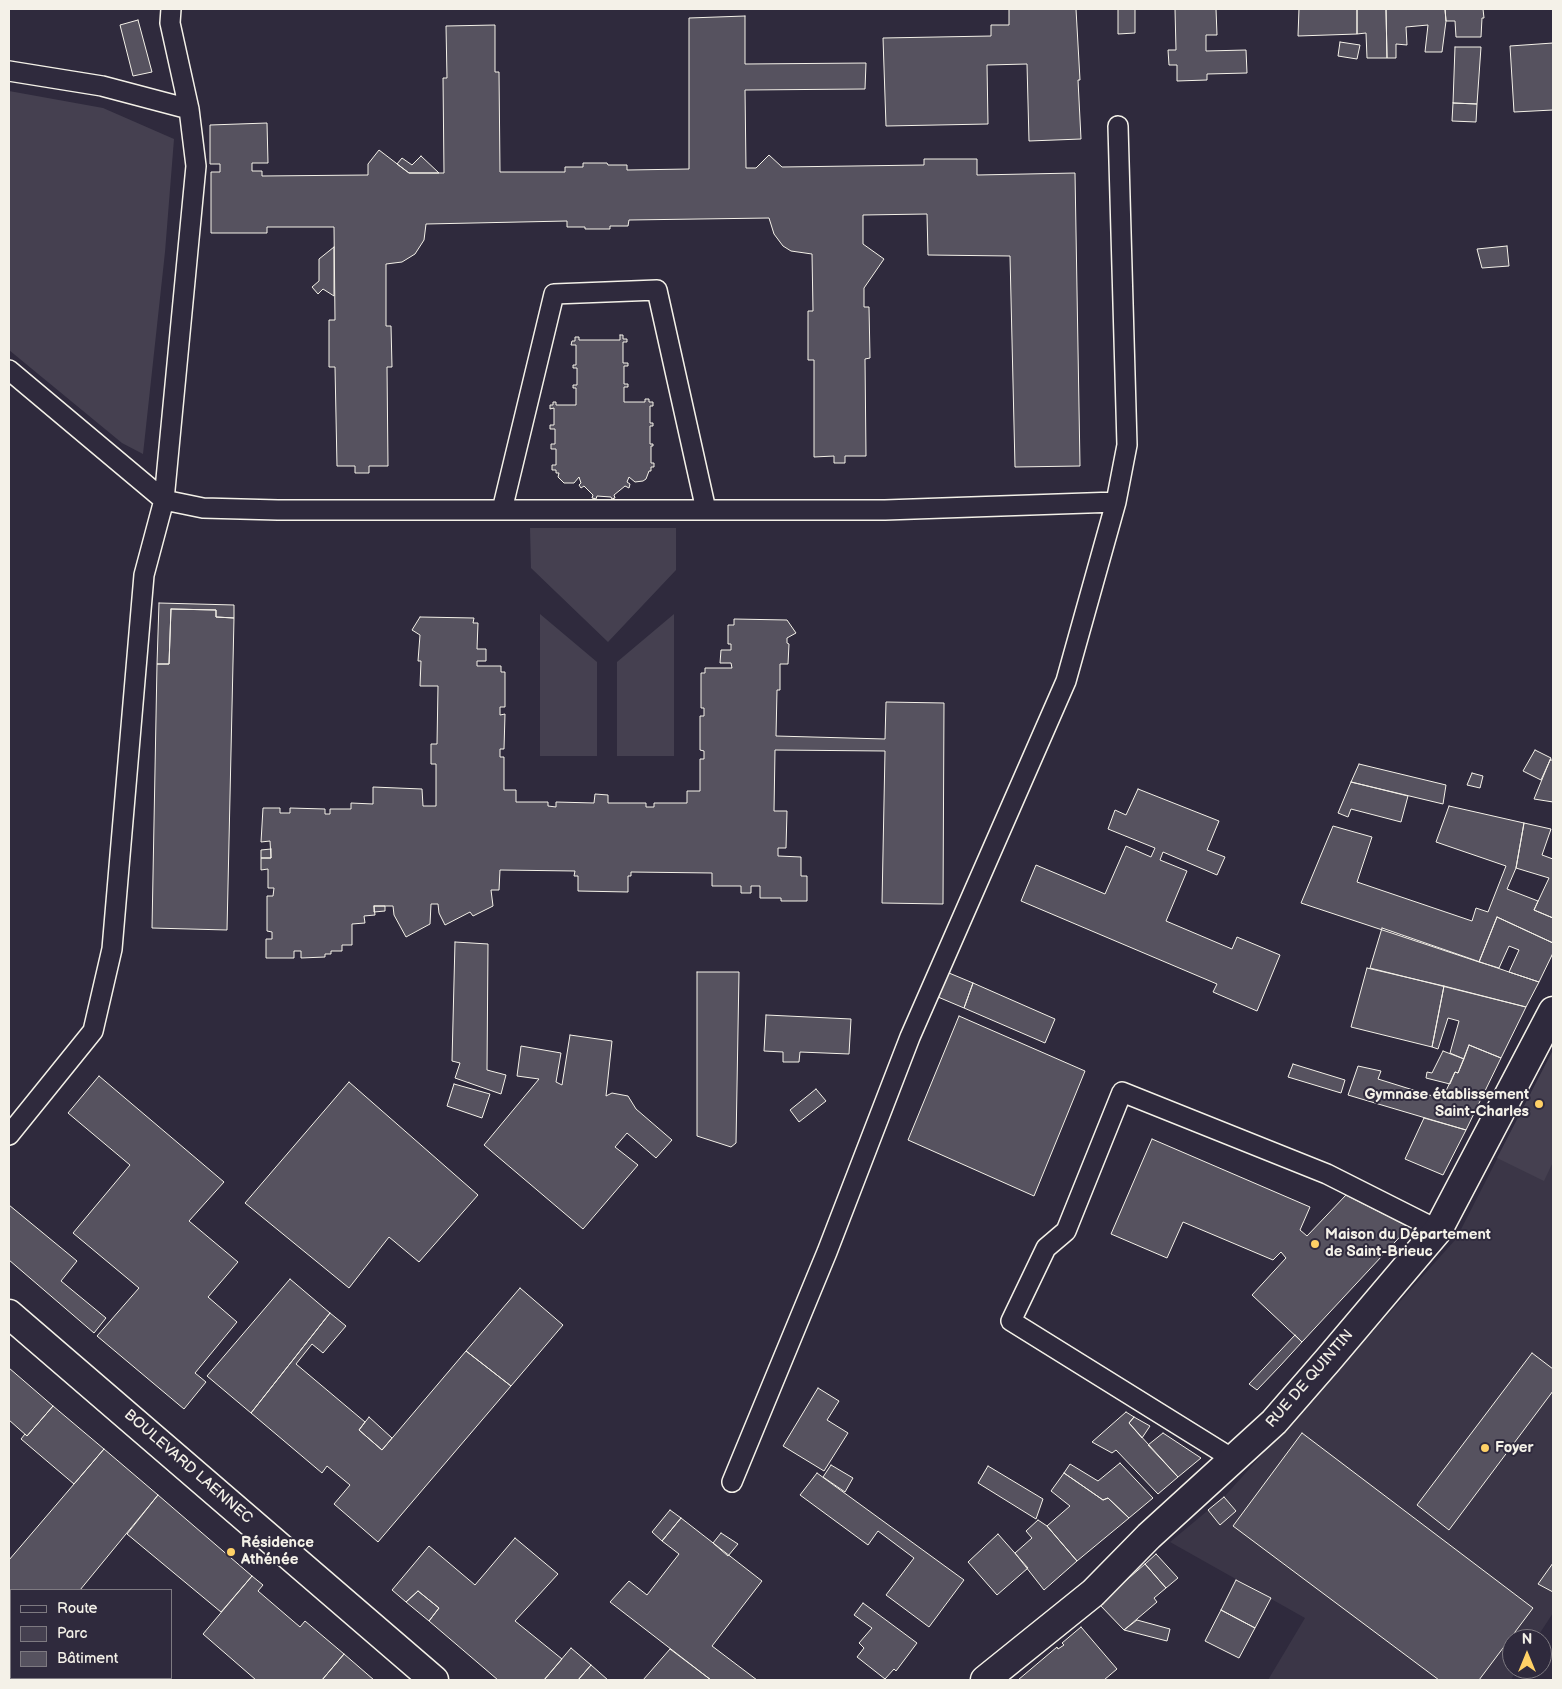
<!DOCTYPE html>
<html>
<head>
<meta charset="utf-8">
<style>
	body { margin:0 }
	#map { position:relative; width:1562px; height:1689px; overflow:hidden; background:#2f2a3d; font-family:"Balsamiq Sans",sans-serif }
	canvas { display:block }
	.frame { position:absolute; inset:0; border:10px solid #f4f1e8; pointer-events:none }
	.legend { position:absolute; left:10px; top:1589px; width:162px; height:90px; box-sizing:border-box; background:#2f2a3d; border:1px solid #7e7a81; margin:0; padding:6px 9px; list-style:none; font-size:15px; color:#f4f1e8 }
	.legend li { display:flex; align-items:center; gap:10px; height:25px }
	.legend b { width:25px; border:1px solid #7e7a81 }
	.north { position:absolute; left:1502px; top:1629px; width:50px; height:50px; box-sizing:border-box; background:#2f2a3d; border:1px solid #7e7a81; border-radius:50%; rotate:0deg; font-size:14px; font-weight:700; line-height:20px; text-align:center; color:#f4f1e8 }
	.north::after { content:''; display:block; margin:auto; width:18px; height:22px; background:#ffd166; clip-path:polygon(50% 0,100% 100%,50% 72%,0 100%) }
</style>
</head>
<body>
<div id="map">
<canvas width="1562" height="1689"></canvas>
<div class="frame"></div>
<ul class="legend">
<li><b style="height:6px;background:#2f2a3d"></b>Route</li>
<li><b style="height:14px;background:#454050"></b>Parc</li>
<li><b style="height:14px;background:#56525f"></b>Bâtiment</li>
</ul>
<div class="north">N</div>
</div>
<script>
const ctx = document.querySelector('canvas').getContext('2d');
ctx.lineJoin = 'round';
function fillPath(path, color) {
  ctx.fillStyle = color;
  ctx.fill(path, 'evenodd');
}
function toPath(rows) {
  const path = new Path2D();
  for (const r of rows) {
    path.moveTo(r[0], r[1]);
    for (let i = 2; i < r.length; i += 2) path.lineTo(r[i], r[i + 1]);
  }
  return path;
}
function trace(path, color, width, dash) {
  ctx.strokeStyle = color;
  ctx.lineWidth = width;
  ctx.lineCap = dash ? 'butt' : 'round';
  ctx.setLineDash(dash || []);
  ctx.stroke(path);
}
function write(font, color, halo, rows, align = 'center') {
  ctx.font = font + ' "Balsamiq Sans",sans-serif';
  ctx.lineWidth = 4;
  ctx.setLineDash([]);
  ctx.textBaseline = 'middle';
  ctx.strokeStyle = halo;
  ctx.fillStyle = color;
  for (const [text, x, y, turn = 0] of rows) {
    ctx.save();
    ctx.translate(x, y);
    ctx.rotate((+turn || 0) * Math.PI / 180);
    ctx.textAlign = isNaN(turn) ? turn : align;
    if (halo) ctx.strokeText(text, 0, 0);
    ctx.fillText(text, 0, 0);
    ctx.restore();
  }
}
const built = toPath([
	[1553,1050,1553,1613,1536,1639,1512,1639,1512,1669,1517,1669,1511,1680,1268,1680,1305,1618,1170,1542,1224,1497,1456,1239]
]);
const green = toPath([
	[9,91,103,108,174,139,165,252,143,454,122,443,9,350],
	[530,528,676,528,676,570,608,642,531,568],
	[540,614,597,662,597,756,540,756],
	[674,614,674,756,617,756,617,662],
	[1553,1050,1553,1162,1544,1181,1497,1158]
]);
const building = toPath([
	[1009,9,1076,9,1080,80,1078,80,1081,139,1029,141,1027,64,987,65,988,124,886,126,883,38,991,36,991,25,1009,25,1009,9],
	[1118,9,1135,9,1135,33,1118,34,1118,9],
	[1175,9,1216,9,1217,35,1206,35,1206,51,1246,50,1247,73,1207,74,1207,80,1177,81,1177,65,1169,65,1168,50,1176,50,1175,9],
	[1299,9,1357,9,1357,34,1298,36,1299,9],
	[1357,9,1386,9,1387,58,1367,58,1366,33,1357,34,1357,9],
	[1386,9,1445,9,1446,21,1442,52,1425,52,1428,25,1406,27,1407,45,1396,44,1396,58,1387,58,1386,9],
	[1445,9,1483,9,1484,18,1482,18,1481,37,1456,37,1455,21,1446,21,1445,9],
	[745,16,745,64,866,63,865,89,745,90,746,168,756,168,769,155,782,167,924,165,924,159,977,159,977,175,1075,173,1080,466,1015,467,1010,256,928,255,927,214,863,215,863,244,884,259,864,288,864,307,869,307,870,358,865,359,866,456,845,456,845,463,834,463,834,456,814,457,814,360,808,360,808,311,813,311,812,254,791,251,783,246,774,234,769,218,629,220,628,226,610,226,610,229,585,229,585,227,567,227,567,221,426,224,424,240,415,254,402,262,386,264,386,326,391,326,392,367,387,367,388,466,369,466,369,473,355,473,355,466,337,466,335,367,329,367,329,320,335,320,334,227,267,227,267,233,211,233,211,172,220,172,220,164,210,164,210,125,267,123,268,163,252,163,252,171,262,171,262,176,368,175,368,164,379,150,409,173,444,173,443,78,447,78,446,26,495,25,495,72,499,72,500,172,565,172,565,167,583,167,583,163,607,163,608,165,627,165,627,170,689,169,689,18,745,16],
	[138,20,152,72,133,76,120,25,138,20],
	[1340,42,1360,45,1357,59,1338,56,1340,42],
	[1553,43,1553,110,1514,112,1510,46,1553,43],
	[1455,47,1481,47,1477,104,1453,103,1455,47],
	[1453,103,1477,104,1476,122,1452,121,1453,103],
	[421,156,439,173,409,173,397,164,402,158,412,165,421,156],
	[1507,246,1509,266,1482,268,1477,249,1507,246],
	[334,247,334,296,323,289,318,294,312,287,319,281,319,259,334,247],
	[620,335,623,335,623,339,627,339,627,342,623,342,623,363,628,363,628,366,624,366,624,384,628,384,628,387,624,387,624,402,645,402,645,399,649,399,649,402,653,402,653,406,650,406,650,423,653,423,653,426,650,426,650,444,653,444,653,446,651,446,651,463,654,463,654,467,651,467,651,471,649,471,646,479,643,481,635,482,629,477,627,482,630,484,629,488,625,486,614,495,615,498,612,499,611,497,597,496,596,499,592,498,593,495,584,486,581,488,579,485,581,483,579,477,574,483,564,483,558,477,559,473,556,473,556,470,552,470,552,465,556,465,556,449,551,449,551,444,555,444,555,429,550,429,550,425,554,425,554,408,550,409,550,405,553,405,553,402,556,402,556,405,576,405,576,388,573,388,573,385,577,385,577,368,573,368,573,365,576,365,576,345,571,345,572,341,575,341,575,337,579,337,579,340,620,340,620,335],
	[159,603,234,605,234,618,216,617,216,610,171,609,169,664,157,664,159,603],
	[171,609,216,610,216,617,234,618,227,930,152,928,157,664,169,664,171,609],
	[420,617,474,618,473,623,478,623,477,649,486,649,486,661,477,661,477,666,501,666,501,672,505,672,505,707,500,707,500,715,505,714,504,749,500,749,500,757,504,757,504,790,516,790,516,802,548,802,548,806,556,807,556,802,594,803,595,794,608,795,608,803,646,803,646,807,654,807,654,803,687,803,687,791,700,791,700,759,704,759,704,751,700,750,700,716,704,716,704,708,701,708,701,673,705,673,705,668,732,668,731,663,720,663,721,650,731,650,731,644,728,644,728,625,734,625,734,619,787,620,796,633,787,638,787,643,789,644,788,664,780,664,780,690,777,690,776,736,885,739,886,702,944,703,943,904,882,903,885,751,775,750,774,811,787,811,786,848,778,848,778,856,801,857,801,876,807,876,807,901,781,901,781,898,760,898,760,886,751,886,751,893,741,893,741,886,712,886,712,873,631,872,631,876,628,876,628,892,578,891,578,876,574,876,575,871,500,870,499,890,491,890,493,906,473,916,470,912,445,925,439,913,438,904,431,904,430,924,406,937,394,915,393,906,374,906,375,915,364,916,365,923,352,924,352,945,342,945,342,951,331,951,331,954,325,954,325,957,301,958,301,951,294,951,294,958,266,958,266,939,272,939,272,932,267,931,267,896,273,896,274,888,268,888,268,869,261,870,261,858,271,858,270,841,261,842,263,808,280,808,280,813,290,813,290,808,325,809,325,814,330,814,330,809,351,809,351,803,373,804,373,787,422,789,423,806,436,806,436,764,431,764,431,744,437,744,438,686,420,686,421,661,418,661,420,635,412,630,420,617],
	[1535,750,1551,758,1541,780,1523,771,1535,750],
	[1550,760,1553,760,1553,802,1534,799,1550,760],
	[1359,764,1446,785,1443,804,1351,782,1359,764],
	[1472,773,1483,776,1480,788,1467,785,1472,773],
	[1351,782,1408,796,1401,822,1351,809,1348,817,1338,813,1351,782],
	[1138,789,1219,821,1207,850,1225,857,1217,875,1163,852,1160,860,1187,871,1166,921,1232,949,1237,937,1280,955,1257,1011,1213,992,1217,984,1021,901,1036,865,1105,894,1126,846,1151,857,1155,848,1108,829,1115,810,1126,815,1138,789],
	[1449,806,1524,823,1516,868,1507,889,1538,901,1534,910,1553,918,1553,943,1497,917,1479,962,1301,903,1333,826,1372,837,1357,882,1472,921,1476,908,1488,912,1506,866,1436,842,1449,806],
	[1524,823,1551,829,1542,855,1553,859,1553,918,1534,910,1549,878,1516,868,1524,823],
	[271,849,271,858,261,858,261,850,271,849],
	[374,906,385,906,385,911,374,912,374,906],
	[1497,917,1553,943,1553,953,1539,982,1509,972,1519,950,1509,946,1499,968,1479,962,1497,917],
	[1382,928,1509,972,1539,982,1526,1007,1370,968,1382,928],
	[455,942,488,944,487,1070,506,1075,501,1094,455,1078,460,1063,452,1061,455,942],
	[1367,968,1444,986,1432,1047,1351,1027,1367,968],
	[697,972,739,972,736,1143,731,1147,697,1136,697,972],
	[949,973,973,983,964,1008,938,997,949,973],
	[973,983,1055,1019,1045,1043,964,1008,973,983],
	[1444,986,1526,1007,1501,1058,1469,1045,1464,1059,1450,1053,1459,1021,1448,1018,1438,1049,1432,1047,1444,986],
	[766,1015,851,1019,849,1054,800,1052,799,1062,783,1062,783,1052,764,1051,766,1015],
	[959,1016,1085,1071,1034,1196,908,1140,959,1016],
	[570,1035,612,1041,606,1096,612,1093,628,1096,636,1109,672,1140,656,1158,627,1133,615,1147,638,1165,583,1229,484,1145,539,1079,517,1076,521,1046,561,1053,556,1082,562,1085,570,1035],
	[1469,1045,1501,1058,1466,1130,1348,1095,1358,1066,1381,1071,1378,1079,1442,1099,1455,1072,1458,1073,1469,1045],
	[1443,1051,1464,1059,1458,1073,1455,1072,1450,1084,1426,1078,1427,1072,1432,1073,1443,1051],
	[1293,1064,1345,1080,1341,1093,1288,1077,1293,1064],
	[99,1076,224,1182,189,1221,238,1262,208,1297,237,1322,195,1373,206,1382,184,1409,97,1336,139,1288,73,1233,130,1165,68,1113,99,1076],
	[349,1082,478,1195,419,1262,389,1237,349,1288,245,1203,349,1082],
	[454,1084,490,1094,482,1118,447,1106,454,1084],
	[816,1089,826,1101,799,1122,790,1110,816,1089],
	[1424,1118,1466,1130,1443,1175,1405,1159,1424,1118],
	[1152,1139,1310,1207,1300,1230,1307,1236,1346,1195,1409,1227,1302,1342,1252,1295,1286,1258,1281,1252,1273,1260,1183,1222,1167,1258,1111,1234,1152,1139],
	[9,1205,77,1261,61,1281,106,1318,94,1333,9,1260,9,1205],
	[290,1279,330,1313,251,1413,207,1376,290,1279],
	[520,1288,563,1325,511,1386,466,1351,520,1288],
	[330,1313,346,1326,323,1353,312,1344,296,1364,365,1422,359,1430,382,1450,466,1351,511,1386,378,1542,334,1504,350,1485,327,1466,322,1473,251,1413,330,1313],
	[1295,1335,1302,1342,1280,1366,1257,1390,1249,1384,1295,1335],
	[1532,1353,1553,1369,1553,1391,1449,1530,1417,1505,1532,1353],
	[9,1368,53,1406,27,1436,9,1420,9,1368],
	[818,1388,839,1401,827,1420,848,1433,824,1471,783,1446,818,1388],
	[53,1406,104,1449,74,1484,21,1439,25,1434,27,1436,53,1406],
	[1126,1412,1134,1417,1129,1423,1178,1477,1158,1494,1116,1450,1112,1453,1092,1442,1126,1412],
	[369,1417,392,1438,382,1450,359,1430,369,1417],
	[1134,1417,1150,1426,1142,1438,1129,1423,1134,1417],
	[1163,1433,1201,1458,1178,1477,1148,1445,1163,1433],
	[1302,1433,1533,1608,1479,1680,1439,1680,1233,1526,1302,1433],
	[104,1449,158,1495,80,1590,11,1590,11,1643,9,1641,9,1560,104,1449],
	[1120,1463,1153,1498,1129,1518,1108,1498,1103,1500,1064,1473,1070,1464,1098,1481,1120,1463],
	[831,1465,853,1478,845,1492,823,1477,831,1465],
	[988,1466,1043,1499,1036,1519,978,1483,988,1466],
	[817,1473,964,1580,929,1627,886,1595,914,1558,878,1531,868,1545,800,1495,817,1473],
	[1064,1473,1103,1500,1108,1498,1129,1518,1077,1561,1047,1526,1070,1506,1051,1491,1064,1473],
	[158,1495,252,1576,221,1612,127,1534,158,1495],
	[1224,1497,1236,1511,1220,1525,1208,1510,1224,1497],
	[670,1510,681,1518,662,1541,652,1532,670,1510],
	[681,1518,762,1581,712,1646,757,1680,711,1680,610,1602,629,1581,647,1595,679,1554,662,1541,681,1518],
	[1038,1520,1047,1526,1077,1561,1044,1590,1015,1553,1032,1538,1026,1531,1038,1520],
	[721,1533,738,1544,728,1556,713,1543,721,1533],
	[998,1534,1028,1568,997,1595,968,1562,998,1534],
	[515,1538,558,1574,515,1621,562,1659,544,1680,498,1680,429,1621,439,1608,418,1591,406,1602,392,1590,429,1546,475,1585,515,1538],
	[1156,1554,1178,1578,1166,1588,1145,1564,1156,1554],
	[1553,1563,1553,1592,1538,1584,1553,1563],
	[1145,1564,1166,1588,1154,1598,1157,1602,1124,1630,1099,1604,1145,1564],
	[252,1576,263,1585,258,1591,300,1627,305,1621,344,1654,322,1680,256,1680,203,1634,252,1576],
	[1236,1580,1271,1598,1255,1628,1221,1610,1236,1580],
	[418,1591,439,1608,429,1621,406,1602,418,1591],
	[863,1603,917,1643,896,1671,894,1669,885,1679,857,1657,864,1648,859,1643,872,1628,854,1615,863,1603],
	[1221,1610,1255,1628,1239,1658,1205,1641,1221,1610],
	[1137,1620,1170,1629,1167,1641,1124,1630,1137,1620],
	[1081,1627,1117,1669,1104,1680,1018,1680,1057,1647,1058,1649,1064,1645,1062,1643,1081,1627],
	[571,1648,591,1665,578,1680,544,1680,571,1648],
	[670,1649,711,1680,643,1680,670,1649],
	[344,1654,374,1680,322,1680,344,1654],
	[591,1665,608,1680,609,1680,578,1680,591,1665]
]);
const lane = toPath([
	[9,71,102,86,189,109],
	[9,370,164,500,203,508,278,510,885,510,1116,502,1127,445,1118,126],
	[502,510,554,294,657,290,706,510],
	[9,1135,93,1031,112,949,144,575,164,500,196,166,189,109,170,23,171,9],
	[1233,1459,1011,1321,1046,1248,1066,1231,1122,1092,1327,1174,1438,1230],
	[732,1482,827,1252,910,1037,1066,681,1116,502]
]);
const street = toPath([
	[985,1680,1093,1593,1149,1536,1274,1422,1328,1360,1438,1230,1553,1011]
]);
const secondary = toPath([
	[9,1314,434,1680]
]);
const markers = [
	[1539,1104,5,"#ffd166"],
	[1315,1244,5,"#ffd166"],
	[1485,1448,5,"#ffd166"],
	[231,1552,5,"#ffd166"]
];
const poiNames = [
	["Gymnase établissement",1529,1095,"right"],
	["Saint-Charles",1529,1112,"right"],
	["Maison du Département",1325,1235],
	["de Saint-Brieuc",1325,1252],
	["Foyer",1495,1448],
	["Résidence",241,1543],
	["Athénée",241,1560]
];
const streetNames = [
	["RUE DE QUINTIN",1310,1379,-49],
	["BOULEVARD LAENNEC",188,1467,41]
];
fillPath(built, '#3b3647');
fillPath(green, '#454050');
fillPath(building, '#56525f');
trace(building, '#f4f1e8', 1);
trace(lane, '#f4f1e8', 22);
trace(street, '#f4f1e8', 31);
trace(secondary, '#f4f1e8', 31);
trace(lane, '#2f2a3d', 19);
trace(street, '#2f2a3d', 28);
trace(secondary, '#2f2a3d', 28);
for (const [x, y, r, color] of markers) {
  const dot = new Path2D();
  dot.arc(x, y, r, 0, 2 * Math.PI);
  ctx.fillStyle = color;
  ctx.fill(dot);
  trace(dot, '#2f2a3d', 2);
}
write('bold 15px', '#f4f1e8', '#2f2a3d', poiNames, 'left');
write('15px', '#f4f1e8', '#2f2a3d', streetNames);
</script>
</body>
</html>
